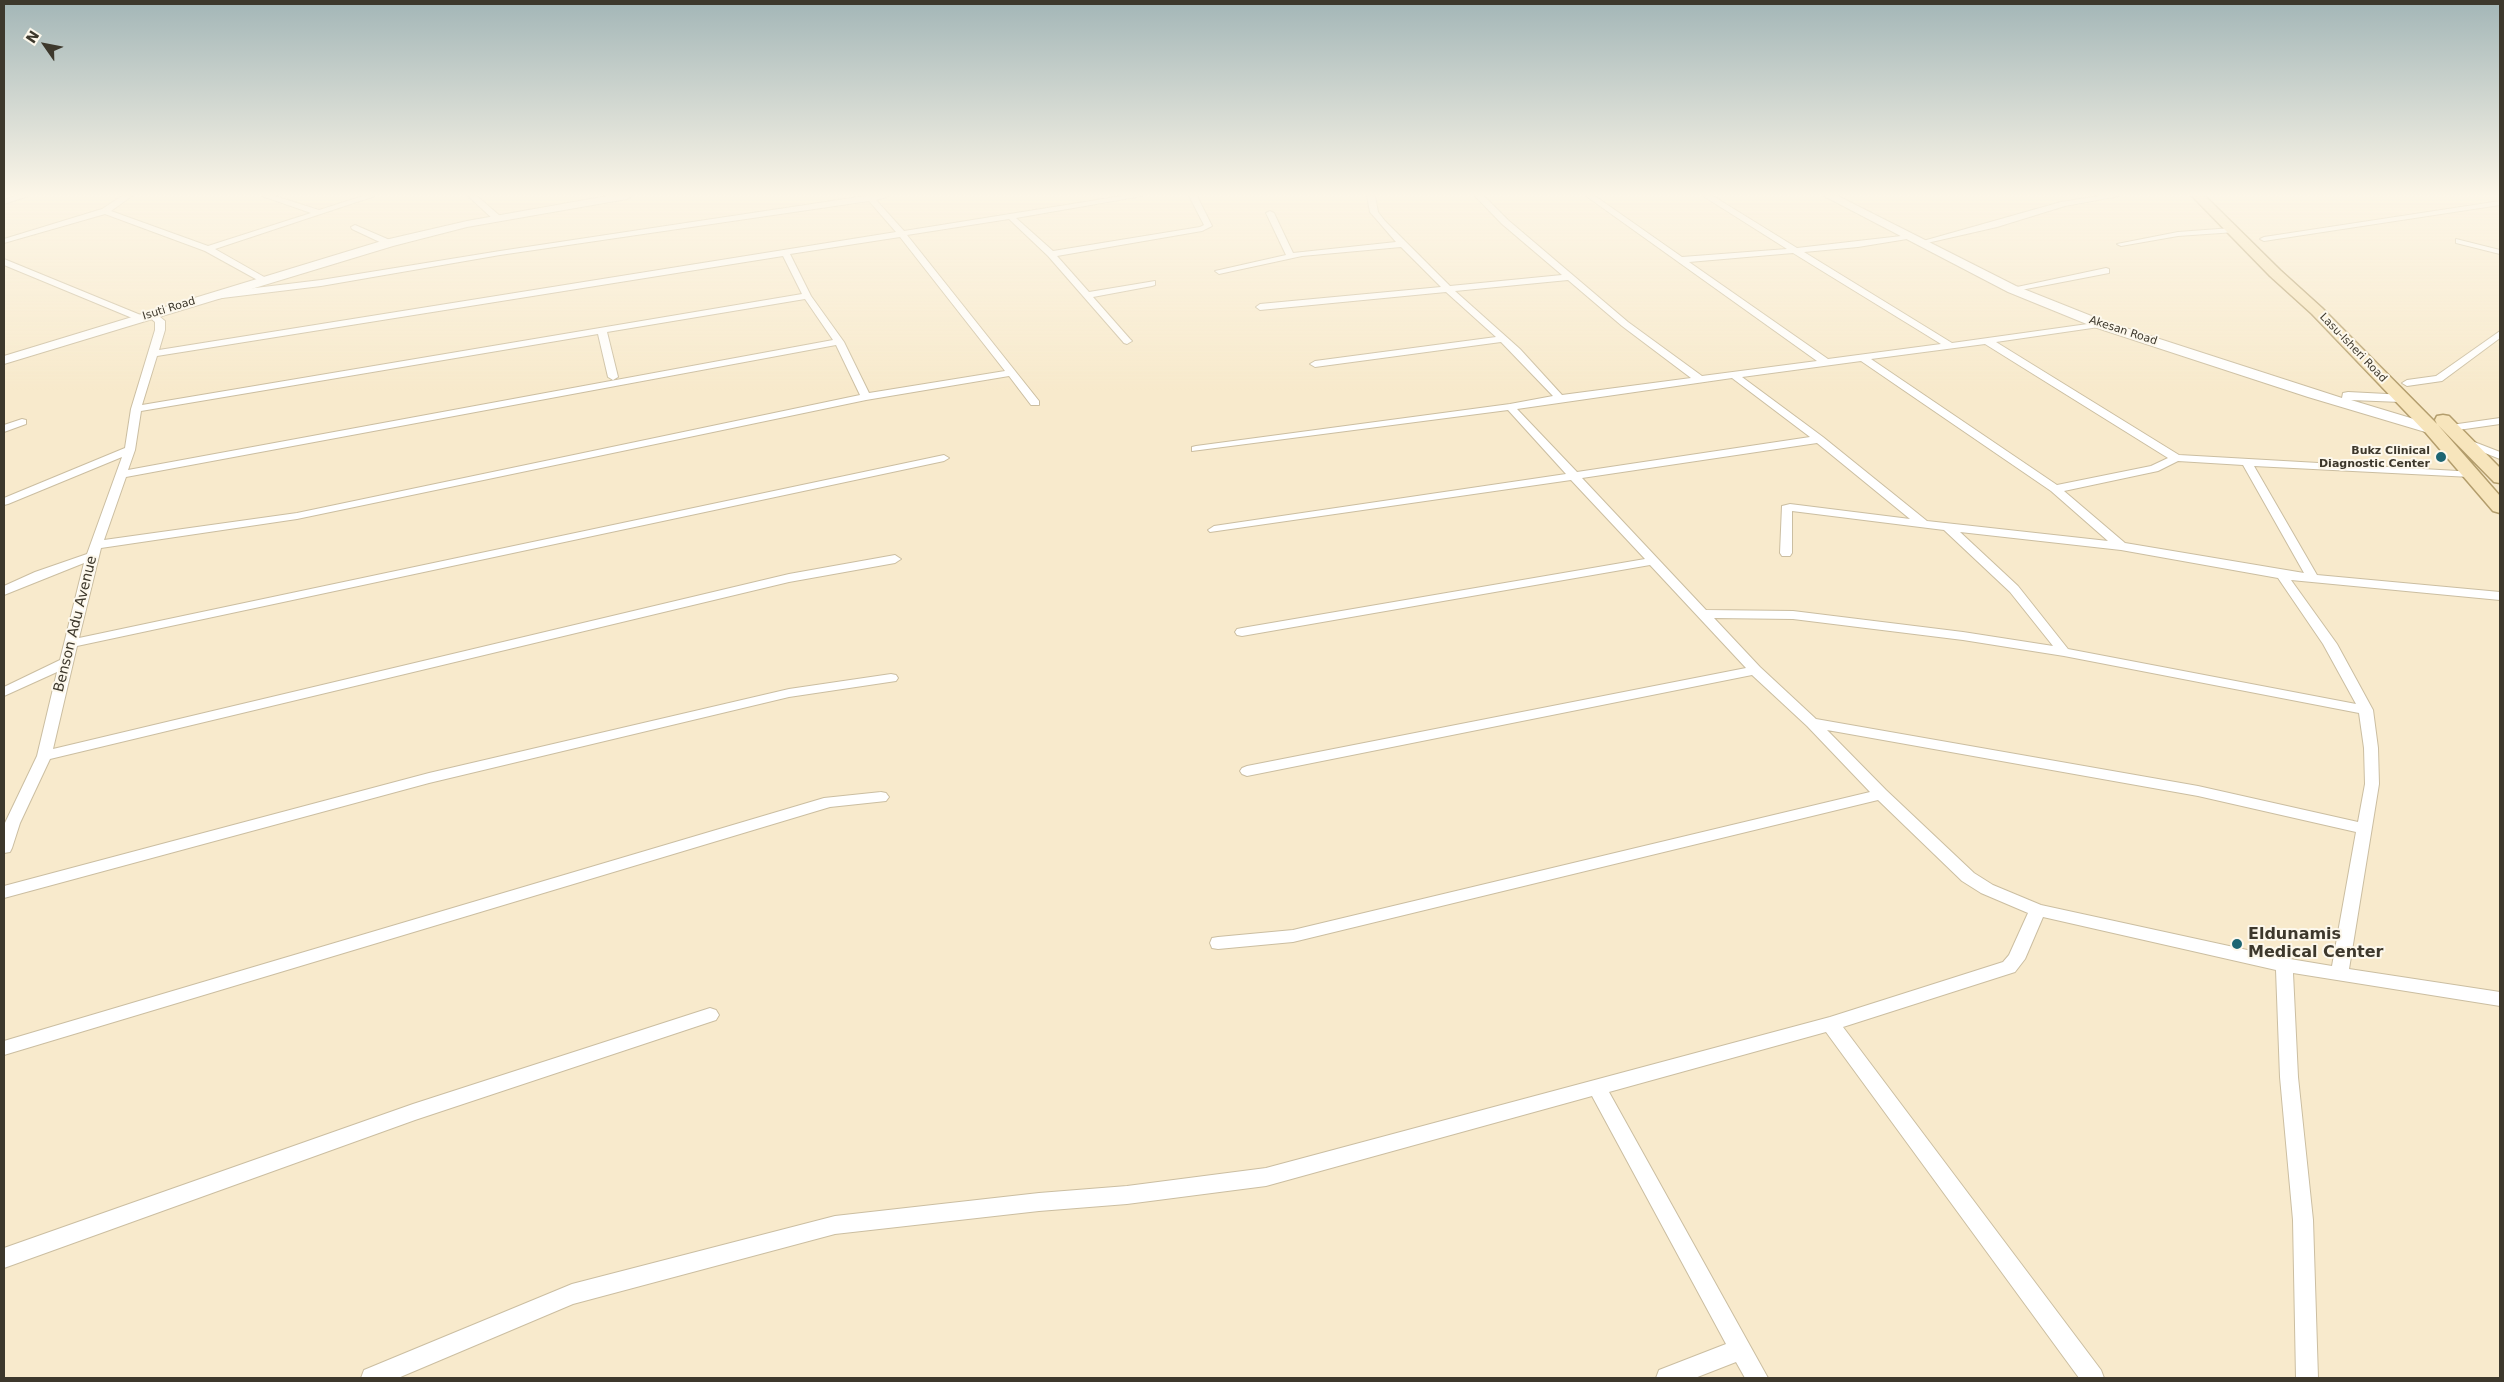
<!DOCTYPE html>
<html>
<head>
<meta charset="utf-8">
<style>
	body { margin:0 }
	#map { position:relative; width:2504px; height:1382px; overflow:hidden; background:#f8eacc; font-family:"DejaVu Sans",sans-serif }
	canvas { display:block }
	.frame { position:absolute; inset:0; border:5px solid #3d382c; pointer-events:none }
	.north { position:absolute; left:20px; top:20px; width:50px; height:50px; -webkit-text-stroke:4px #fdf8ec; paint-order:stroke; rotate:303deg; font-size:14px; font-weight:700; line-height:20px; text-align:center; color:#3d382c }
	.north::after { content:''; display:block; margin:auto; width:18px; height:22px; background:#3d382c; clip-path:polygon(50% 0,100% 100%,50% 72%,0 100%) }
</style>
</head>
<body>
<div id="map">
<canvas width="2504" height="1382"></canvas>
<div class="frame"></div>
<div class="north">N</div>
</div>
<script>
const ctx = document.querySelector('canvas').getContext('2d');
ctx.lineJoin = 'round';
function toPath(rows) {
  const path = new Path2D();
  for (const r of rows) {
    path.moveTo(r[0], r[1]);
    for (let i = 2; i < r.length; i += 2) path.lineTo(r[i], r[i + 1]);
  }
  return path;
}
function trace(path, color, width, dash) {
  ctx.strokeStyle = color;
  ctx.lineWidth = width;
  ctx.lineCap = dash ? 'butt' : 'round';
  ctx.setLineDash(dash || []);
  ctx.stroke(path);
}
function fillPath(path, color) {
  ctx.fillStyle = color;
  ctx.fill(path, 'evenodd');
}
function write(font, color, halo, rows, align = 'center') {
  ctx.font = font + ' "DejaVu Sans",sans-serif';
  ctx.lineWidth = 4;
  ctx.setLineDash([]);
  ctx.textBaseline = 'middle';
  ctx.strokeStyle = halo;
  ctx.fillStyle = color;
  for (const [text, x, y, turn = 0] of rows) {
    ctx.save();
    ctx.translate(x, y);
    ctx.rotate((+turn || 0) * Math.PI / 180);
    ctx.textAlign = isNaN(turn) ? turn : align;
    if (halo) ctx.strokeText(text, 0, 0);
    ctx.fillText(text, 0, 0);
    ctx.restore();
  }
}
const street = toPath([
	[15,196,28,196,4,204,4,200,15,196],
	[122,196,132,196,111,211,208,246,311,213,262,196,275,196,319,210,363,196,375,196,215,249,266,278,267,280,263,283,205,251,105,214,4,243,4,239,102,209,122,196],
	[468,196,477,196,500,216,500,220,494,220,468,196],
	[865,196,890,196,876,200,904,231,1122,196,1142,196,1016,218,1053,251,1200,227,1204,225,1189,196,1197,196,1212,226,1202,231,1057,256,1089,292,1155,281,1155,285,1152,286,1093,297,1130,339,1132,341,1127,344,1124,343,1048,256,1009,219,907,235,1039,401,1039,405,1031,405,1009,376,866,400,297,519,101,548,79,638,944,455,949,458,944,461,77,646,53,749,789,574,895,555,901,559,895,563,789,582,50,759,20,823,12,848,10,852,4,853,4,825,37,756,57,672,4,696,4,687,60,660,84,563,4,595,4,586,35,572,87,554,122,457,8,504,4,505,4,498,125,448,131,409,155,330,155,322,148,316,148,312,154,312,165,321,165,330,159,350,896,232,869,201,500,255,321,286,214,299,210,296,214,293,321,280,500,251,865,196],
	[900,237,1005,371,869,393,844,342,811,296,790,254,900,237],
	[783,256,802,294,142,405,157,356,783,256],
	[805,299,833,340,128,470,135,450,141,411,598,334,608,377,613,380,618,377,607,332,805,299],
	[836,345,860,395,297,513,104,540,126,477,836,345],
	[1367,196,1375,196,1378,212,1385,221,1450,286,1562,275,1502,224,1475,196,1484,196,1508,220,1628,322,1702,376,1817,361,1586,196,1595,196,1682,257,1787,249,1703,196,1713,196,1797,248,1910,235,1911,237,1907,239,1858,247,1804,252,1952,343,2102,322,2104,324,2099,327,1996,342,2179,455,2475,472,2475,476,2471,477,2254,466,2317,575,2500,592,2500,600,2291,580,2337,644,2373,710,2378,748,2379,784,2349,969,2500,992,2500,1006,2293,973,2298,1077,2313,1220,2318,1378,2296,1378,2293,1220,2280,1077,2276,970,2043,917,2025,959,2015,972,1843,1027,2101,1370,2104,1378,2079,1378,1826,1032,1609,1092,1768,1378,1745,1378,1736,1362,1695,1378,1656,1378,1659,1370,1726,1344,1592,1096,1266,1186,1127,1204,1039,1211,835,1234,573,1304,398,1378,361,1378,364,1370,572,1284,835,1216,1039,1193,1127,1186,1266,1168,1830,1017,2003,962,2009,955,2028,913,1981,893,1962,881,1878,800,1293,942,1218,949,1212,948,1210,943,1212,938,1218,937,1293,930,1870,792,1807,726,1752,675,1247,776,1242,774,1240,771,1242,768,1247,766,1746,668,1650,565,1242,636,1237,635,1235,632,1237,629,1242,628,1645,559,1571,480,1210,532,1208,530,1214,526,1566,474,1508,410,1192,451,1192,447,1196,446,1510,404,1553,396,1501,342,1315,367,1310,364,1315,361,1496,337,1446,292,1260,310,1256,307,1260,304,1441,287,1401,247,1302,256,1219,274,1215,271,1286,255,1266,213,1270,211,1274,213,1293,253,1396,242,1370,212,1367,196],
	[1793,253,1941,344,1828,359,1689,262,1793,253],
	[1568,280,1622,326,1691,378,1562,395,1520,349,1455,291,1568,280],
	[1985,344,2168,458,2151,466,2057,485,1871,359,1985,344],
	[1861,361,2051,491,2108,541,1927,521,1823,437,1742,377,1861,361],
	[1732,378,1810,437,1577,472,1517,409,1732,378],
	[1817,443,1910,519,1790,504,1782,506,1780,553,1782,556,1790,556,1792,553,1792,511,1944,530,2010,592,2053,646,1963,632,1793,611,1706,610,1582,478,1817,443],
	[2178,461,2243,465,2304,573,2125,543,2064,491,2158,471,2178,461],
	[1960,532,2121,550,2278,578,2323,644,2356,704,2068,649,2018,586,1960,532],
	[1714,618,1793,619,1963,640,2064,656,2359,713,2364,748,2365,784,2358,822,2198,786,1816,719,1760,667,1714,618],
	[1827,730,2198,796,2356,832,2332,966,2284,958,2041,905,1993,885,1974,873,1886,790,1827,730],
	[2099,196,2119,196,2065,206,1997,227,1927,243,1923,241,2061,202,2099,196],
	[2500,201,2500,205,2264,241,2260,239,2264,237,2500,201],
	[355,225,392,241,393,243,386,245,352,229,351,227,355,225],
	[2232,228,2235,228,2235,232,2178,236,2121,246,2117,244,2178,232,2232,228],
	[2456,239,2500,250,2500,254,2456,243,2456,239],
	[4,259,143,316,145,318,137,320,4,265,4,259],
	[2106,268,2109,269,2109,273,2021,290,2017,287,2106,268],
	[2500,331,2500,338,2442,381,2407,386,2402,383,2407,380,2436,376,2500,331],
	[2500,418,2500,424,2451,431,2446,428,2451,425,2500,418],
	[22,419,26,420,26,424,4,432,4,425,22,419],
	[2464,438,2500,452,2500,459,2460,443,2459,441,2464,438],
	[891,674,896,675,898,678,896,681,789,697,429,783,4,898,4,886,429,773,789,689,891,674],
	[881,792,886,793,889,797,886,801,830,807,4,1055,4,1041,824,798,881,792],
	[710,1008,716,1010,719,1015,716,1020,415,1120,4,1268,4,1248,413,1104,710,1008]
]);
const secondary = toPath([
	[607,196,632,196,627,199,467,227,393,246,4,364,4,356,385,240,467,221,607,196],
	[1824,196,1838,196,2016,286,2104,321,2342,398,2343,393,2348,392,2406,395,2408,398,2401,402,2351,400,2437,426,2440,429,2432,434,2308,397,2094,327,2008,292,1824,196]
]);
const primary = toPath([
	[2192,196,2205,196,2280,270,2322,308,2438,425,2500,496,2500,513,2493,511,2426,433,2312,314,2270,276,2192,196],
	[2443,415,2449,416,2500,468,2500,483,2494,482,2437,424,2435,420,2437,416,2443,415]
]);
const markers = [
	[2441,457,6,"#1d6573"],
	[2237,944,6,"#1d6573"]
];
const farStreetnames = [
	["Isuti Road",169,309,-17],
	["Akesan Road",2123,331,18],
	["Lasu-Isheri Road",2353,348,46]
];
const farPoinames = [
	["Bukz Clinical",2430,451],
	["Diagnostic Center",2430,464]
];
const streetNames = [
	["Benson Adu Avenue",76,624,-76]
];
const nearPoinames = [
	["Eldunamis",2248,935],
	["Medical Center",2248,953]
];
trace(street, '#cbbea1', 2);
trace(secondary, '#cbbea1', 2);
trace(primary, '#b39d6c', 3);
fillPath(street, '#fff');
fillPath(secondary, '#fff');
fillPath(primary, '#f7e5bc');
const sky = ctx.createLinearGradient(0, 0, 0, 390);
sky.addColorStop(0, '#a3b6b7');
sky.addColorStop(0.5, '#fcf6e8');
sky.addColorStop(1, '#fcf6e800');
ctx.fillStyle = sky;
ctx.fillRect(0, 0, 2504, 390);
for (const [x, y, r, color] of markers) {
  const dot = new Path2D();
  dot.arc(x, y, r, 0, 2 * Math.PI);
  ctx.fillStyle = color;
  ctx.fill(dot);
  trace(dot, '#fdf8ec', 2);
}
write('11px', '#3d382c', '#fdf8ec', farStreetnames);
write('bold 11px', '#3d382c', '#fdf8ec', farPoinames, 'right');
write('14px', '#3d382c', '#fdf8ec', streetNames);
write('bold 16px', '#3d382c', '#fdf8ec', nearPoinames, 'left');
</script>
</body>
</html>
